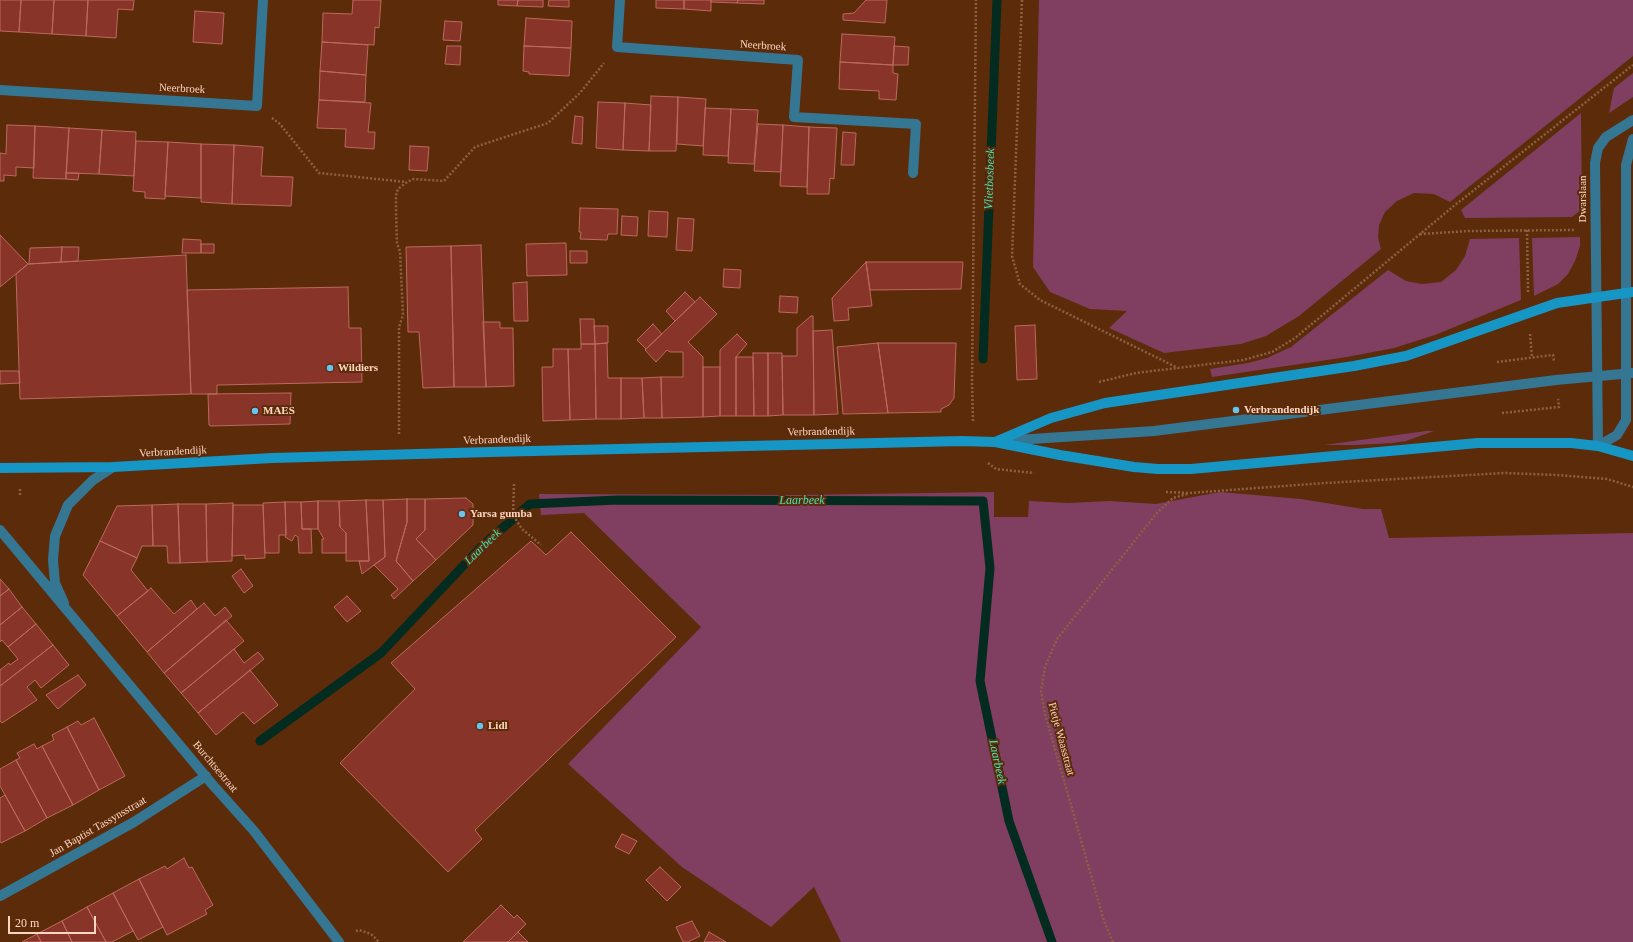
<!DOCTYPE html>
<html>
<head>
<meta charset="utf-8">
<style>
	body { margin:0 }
	#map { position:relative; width:1633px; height:942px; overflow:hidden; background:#5c2b0a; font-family:"Times New Roman",serif }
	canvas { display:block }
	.scale { position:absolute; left:8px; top:916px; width:88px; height:18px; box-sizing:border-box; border:2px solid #fdd6c1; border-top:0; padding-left:5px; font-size:12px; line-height:14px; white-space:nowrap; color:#fdd6c1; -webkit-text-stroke:3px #5c2b0a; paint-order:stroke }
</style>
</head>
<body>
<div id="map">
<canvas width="1633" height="942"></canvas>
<div class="scale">20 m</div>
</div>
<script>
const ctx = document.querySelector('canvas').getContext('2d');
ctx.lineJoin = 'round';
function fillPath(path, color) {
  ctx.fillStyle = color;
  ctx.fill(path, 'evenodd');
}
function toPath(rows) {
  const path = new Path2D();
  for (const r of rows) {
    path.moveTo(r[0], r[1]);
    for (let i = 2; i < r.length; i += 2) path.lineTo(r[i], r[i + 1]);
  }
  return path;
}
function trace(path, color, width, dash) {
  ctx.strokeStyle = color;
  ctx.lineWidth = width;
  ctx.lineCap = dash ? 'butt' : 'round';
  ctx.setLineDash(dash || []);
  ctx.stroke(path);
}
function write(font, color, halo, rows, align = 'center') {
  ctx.font = font + ' "Times New Roman",serif';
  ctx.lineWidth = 4;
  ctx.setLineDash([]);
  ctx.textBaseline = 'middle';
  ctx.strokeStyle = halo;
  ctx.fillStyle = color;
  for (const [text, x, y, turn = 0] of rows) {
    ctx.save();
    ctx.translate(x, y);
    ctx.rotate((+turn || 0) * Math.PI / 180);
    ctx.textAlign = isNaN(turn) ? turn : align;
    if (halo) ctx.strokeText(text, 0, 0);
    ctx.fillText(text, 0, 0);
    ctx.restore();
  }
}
const green = toPath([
	[1039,0,1633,0,1633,56,1450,202,1434,194,1414,193,1397,201,1385,212,1379,225,1378,238,1381,249,1299,316,1266,336,1241,344,1164,353,1109,328,1127,311,1090,309,1050,292,1033,267],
	[1633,73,1633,97,1609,113,1614,88],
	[1581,113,1582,209,1572,217,1465,218,1461,210],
	[1580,237,1580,246,1575,261,1568,274,1558,284,1534,296,1532,238],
	[1519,238,1521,300,1435,335,1394,348,1347,357,1212,377,1210,369,1248,363,1267,358,1291,347,1388,270,1406,281,1422,284,1441,282,1456,270,1465,256,1470,239],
	[1426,431,1434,431,1406,441,1393,443,1357,445,1324,445],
	[994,492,994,517,1028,517,1029,501,1068,503,1110,501,1156,504,1220,492,1301,499,1363,509,1381,509,1389,538,1633,533,1633,942,841,942,814,887,771,927,682,867,568,764,701,627,584,513,541,515,539,494,798,495]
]);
const stream = toPath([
	[983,359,997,0],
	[260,741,381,653,481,547,530,504,617,500,983,501,990,568,980,681,1009,821,1052,942]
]);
const building = toPath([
	[0,0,21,0,19,32,0,31,0,0],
	[21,0,54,0,52,34,19,32,21,0],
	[54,0,88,0,86,36,52,34,54,0],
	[88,0,134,0,133,10,118,9,116,38,86,36,88,0],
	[353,0,381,0,379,28,375,27,374,45,322,42,323,13,352,14,353,0],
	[498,0,518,0,517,6,498,5,498,0],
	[518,0,543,0,543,7,517,6,518,0],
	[549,0,569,0,569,7,548,6,549,0],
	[656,0,684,0,684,9,656,8,656,0],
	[684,0,711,0,711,11,684,9,684,0],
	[711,0,738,0,737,3,711,2,711,0],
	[738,0,764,0,764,4,737,3,738,0],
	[866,0,887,0,885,23,843,20,843,14,854,13,866,0],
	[195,11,224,13,222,44,193,42,195,11],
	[526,18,572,21,571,48,524,46,526,18],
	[445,21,462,22,460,41,443,40,445,21],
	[842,34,895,37,893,65,840,62,842,34],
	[322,42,368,45,366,75,320,71,322,42],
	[447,46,461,46,460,65,445,64,447,46],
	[524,46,571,48,569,76,529,74,529,72,523,71,524,46],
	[894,46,909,47,908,65,893,65,894,46],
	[840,62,893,65,893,73,898,74,896,100,879,99,879,91,839,89,840,62],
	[320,71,366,75,365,102,319,100,320,71],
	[651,96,678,97,676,151,649,151,651,96],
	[678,97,706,99,703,146,677,144,678,97],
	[319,100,371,103,368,132,375,132,374,149,345,147,346,129,317,128,319,100],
	[598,102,625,103,623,150,596,148,598,102],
	[625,103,651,105,649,151,623,150,625,103],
	[705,108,731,109,728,156,703,155,705,108],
	[731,109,758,110,754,164,728,163,731,109],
	[575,116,583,117,582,144,572,143,575,116],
	[758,124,783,125,781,172,754,171,758,124],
	[7,125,35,126,34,168,16,167,16,176,4,175,4,181,0,181,0,153,6,154,7,125],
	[783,125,809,127,807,187,780,186,783,125],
	[35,126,69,128,66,179,33,178,35,126],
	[809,127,837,128,834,179,830,178,829,194,807,194,809,127],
	[69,128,102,130,99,174,66,173,69,128],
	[102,130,136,132,134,176,99,174,102,130],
	[843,132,856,133,854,165,841,165,843,132],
	[136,141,168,142,165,199,145,198,145,192,133,191,136,141],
	[168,142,201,144,201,198,165,196,168,142],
	[201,144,234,145,232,204,201,202,201,144],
	[234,145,263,147,261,176,293,177,291,206,232,204,234,145],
	[410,146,429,147,427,171,409,170,410,146],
	[66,173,79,173,78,180,66,179,66,173],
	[580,208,618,209,617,234,608,234,607,240,580,239,581,232,579,232,580,208],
	[649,211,668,212,667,237,648,236,649,211],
	[622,216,638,217,637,236,621,235,622,216],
	[678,218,694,219,692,251,676,250,678,218],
	[0,235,28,264,0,287,0,235],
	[183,239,201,240,201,253,182,253,183,239],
	[564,243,566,243,567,275,527,276,526,244,564,243],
	[201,244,214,244,214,253,201,253,201,244],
	[481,245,486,387,454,387,451,246,481,245],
	[451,246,454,387,423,388,419,332,408,332,406,247,451,246],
	[62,247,61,262,29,264,30,248,62,247],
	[62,247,79,247,78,261,61,262,62,247],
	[570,251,587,251,587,263,570,263,570,251],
	[186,255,191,394,20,399,16,274,28,264,186,255],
	[866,262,963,262,961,289,870,290,866,262],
	[866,262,872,306,848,308,849,320,834,321,832,298,866,262],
	[724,269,741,270,740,288,723,287,724,269],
	[527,282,528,321,514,321,513,283,527,282],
	[348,287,349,328,361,328,362,382,217,385,217,394,191,394,187,290,348,287],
	[685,292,695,302,675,321,666,311,685,292],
	[780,296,798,297,797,313,779,312,780,296],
	[700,297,717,314,688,342,703,357,703,417,662,418,661,377,683,377,683,352,670,352,667,350,656,362,645,350,700,297],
	[811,316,813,316,814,415,783,415,782,356,797,356,797,328,811,316],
	[580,319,594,319,595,344,581,344,580,319],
	[483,322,500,322,500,328,513,328,514,386,486,387,483,322],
	[653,324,662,334,646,349,637,340,653,324],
	[1035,325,1037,379,1017,380,1015,326,1035,325],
	[594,326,608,326,608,343,595,344,594,326],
	[832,330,838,414,814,415,813,331,832,330],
	[737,334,747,344,736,357,736,416,720,416,720,350,737,334],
	[607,343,608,378,621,378,621,419,596,419,595,344,607,343],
	[878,343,888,413,843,414,837,347,878,343],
	[878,343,956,343,954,398,949,405,941,409,941,412,888,413,878,343],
	[581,344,595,344,596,419,570,420,568,349,581,349,581,344],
	[553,349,568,349,570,420,543,421,542,367,553,367,553,349],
	[753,353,768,353,768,416,754,416,753,353],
	[768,353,782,353,783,415,768,416,768,353],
	[736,357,753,357,754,416,736,416,736,357],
	[703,367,720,367,720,416,703,417,703,367],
	[0,371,19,371,20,383,0,384,0,371],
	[661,377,662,418,644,418,642,378,661,377],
	[621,378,642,378,644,418,621,419,621,378],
	[291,393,290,424,211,426,209,425,208,394,291,393],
	[466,498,473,504,473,525,436,560,416,539,425,530,425,499,466,498],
	[407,499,407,522,396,561,413,581,394,599,391,595,398,589,374,565,385,557,383,500,407,499],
	[407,499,425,499,425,530,416,539,436,560,413,581,396,561,407,522,407,499],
	[366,500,369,561,346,561,346,533,340,527,339,501,366,500],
	[366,500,383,500,385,557,362,574,359,561,369,561,366,500],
	[318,501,318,529,302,529,301,502,318,501],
	[318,501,339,501,340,527,346,533,346,553,322,553,322,539,324,539,318,529,318,501],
	[285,502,286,535,279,535,279,553,265,553,263,503,285,502],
	[285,502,301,502,302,529,311,529,312,553,299,553,298,537,295,535,292,541,285,537,286,535,285,502],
	[233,503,232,561,207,562,206,504,233,503],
	[178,504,180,563,168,563,167,546,153,546,152,505,178,504],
	[178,504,206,504,207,562,180,563,178,504],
	[152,505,153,546,142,546,137,558,100,541,117,506,152,505],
	[233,505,263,505,265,558,245,559,245,555,232,556,233,505],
	[571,532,676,637,475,830,482,839,448,872,340,763,415,689,391,663,531,541,546,555,571,532],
	[100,541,137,558,131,570,148,591,117,616,83,575,100,541],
	[241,569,253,586,244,593,232,576,241,569],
	[0,579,9,589,0,596,0,579],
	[151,588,174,614,191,600,197,609,147,652,117,616,151,588],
	[9,589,22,607,0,625,0,596,9,589],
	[347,596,361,611,347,622,334,607,347,596],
	[204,603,215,616,225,607,232,616,164,673,147,652,204,603],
	[22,607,36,624,8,647,2,640,0,642,0,625,22,607],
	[226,620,244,641,181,693,164,673,226,620],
	[36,624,53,645,0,686,0,670,9,663,10,665,18,659,8,647,36,624],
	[53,645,69,665,41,688,35,680,27,687,37,700,2,723,0,721,0,686,53,645],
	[234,649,244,663,258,652,264,659,198,713,181,693,234,649],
	[250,670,278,705,254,724,243,712,216,735,198,713,250,670],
	[78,675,86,685,58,709,46,695,78,675],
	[94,718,125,776,99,790,67,727,78,721,81,725,94,718],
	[67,727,99,790,73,805,42,746,54,740,52,735,67,727],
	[34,744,37,749,42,746,73,805,47,818,16,760,20,758,17,753,34,744],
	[16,760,47,818,25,831,0,786,0,769,16,760],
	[5,795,25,831,1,843,0,841,0,798,5,795],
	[622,834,637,841,629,854,615,847,622,834],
	[184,858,189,868,192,867,213,905,205,910,207,914,167,935,139,879,165,866,167,869,184,858],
	[660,867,681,887,667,901,646,880,660,867],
	[139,879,163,927,138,940,113,893,139,879],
	[113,893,133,931,112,942,106,942,87,907,113,893],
	[501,905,514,918,517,915,526,924,508,942,463,942,501,905],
	[87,907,106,942,72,942,62,921,87,907],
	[62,921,72,942,41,942,37,934,62,921],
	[692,921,700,936,688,942,683,942,676,927,692,921],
	[518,932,528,942,508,942,518,932],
	[709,932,726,942,704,942,709,932],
	[37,934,41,942,22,942,37,934]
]);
const path = toPath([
	[1022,0,1012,256,1020,284,1040,300,1178,368],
	[272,118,280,124,319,173,406,182],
	[1527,230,1528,292],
	[1420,234,1469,231,1575,230],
	[1530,334,1532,357],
	[1497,362,1553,355,1554,361],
	[1099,382,1136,373,1243,360,1272,352,1295,338,1455,205,1633,65],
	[1502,413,1559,407,1558,399],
	[973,421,972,382,976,0],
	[399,434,399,327,403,315,400,251,397,244,396,212,396,195,398,189,407,182,414,179,444,181,475,147,548,123,580,93,604,63],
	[988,463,996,469,1034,473],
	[514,484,513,515,522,529,541,545],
	[20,489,20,495],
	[1166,492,1189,493,1325,483,1505,473,1557,475,1607,479,1633,487],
	[356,931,359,930,371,934,379,942],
	[1113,942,1104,921,1045,714,1041,691,1045,667,1057,639,1156,514,1173,498,1187,494]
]);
const service = toPath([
	[1001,441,1154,431,1556,380,1633,373]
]);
const minor = toPath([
	[620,0,617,47,798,60,794,117,916,124,913,173],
	[0,90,257,106,263,0],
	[1633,120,1606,137,1598,148,1595,163,1598,446,1617,435,1626,420,1626,165,1633,139],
	[0,530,212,784,254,831,339,942],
	[64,603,55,583,53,560,55,536,68,505,93,480,113,467],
	[0,896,134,822,206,776]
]);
const secondary = toPath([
	[995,442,1051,418,1105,403,1354,366,1406,356,1557,303,1633,292],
	[0,468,113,467,272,458,490,452,962,441,995,442,1060,455,1134,467,1158,469,1191,469,1478,443,1571,443,1598,446,1633,456]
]);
const markers = [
	[330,368,4,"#66c4ef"],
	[1236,410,4,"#66c4ef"],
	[255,411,4,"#66c4ef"],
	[462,514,4,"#66c4ef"],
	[480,726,4,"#66c4ef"]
];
const streetNames = [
	["Neerbroek",763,46,4],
	["Neerbroek",182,89,3],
	["Dwarslaan",1583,199,-90],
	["Verbrandendijk",821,432,-1],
	["Verbrandendijk",497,440,-2],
	["Verbrandendijk",173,452,-3],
	["Pietje Waasstraat",1061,739,75],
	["Burchtsestraat",215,767,50],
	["Jan Baptist Tassynsstraat",98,827,-30]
];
const poiNames = [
	["Wildiers",338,368],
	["Verbrandendijk",1244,410],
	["MAES",263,411],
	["Yarsa gumba",470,514],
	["Lidl",488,726]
];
const waterNames = [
	["Vlietbosbeek",990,179,-88],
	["Laarbeek",802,501],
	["Laarbeek",483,547,-44],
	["Laarbeek",997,762,78]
];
fillPath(green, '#803e60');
trace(stream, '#042b20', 9);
fillPath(building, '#893429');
trace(building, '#ba6a5e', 1);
trace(path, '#8e6043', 2.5, [2, 2]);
trace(service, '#357693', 10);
trace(minor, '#357693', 10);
trace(secondary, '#1696c4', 10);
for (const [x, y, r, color] of markers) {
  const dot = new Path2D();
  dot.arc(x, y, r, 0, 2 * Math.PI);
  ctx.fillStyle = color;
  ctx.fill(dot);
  trace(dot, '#5c2b0a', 1.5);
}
write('11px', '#fdd6c1', '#5c2b0a', streetNames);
write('bold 11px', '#fdd6c1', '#5c2b0a', poiNames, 'left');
write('italic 12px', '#42e6b8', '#5c2b0a', waterNames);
</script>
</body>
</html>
